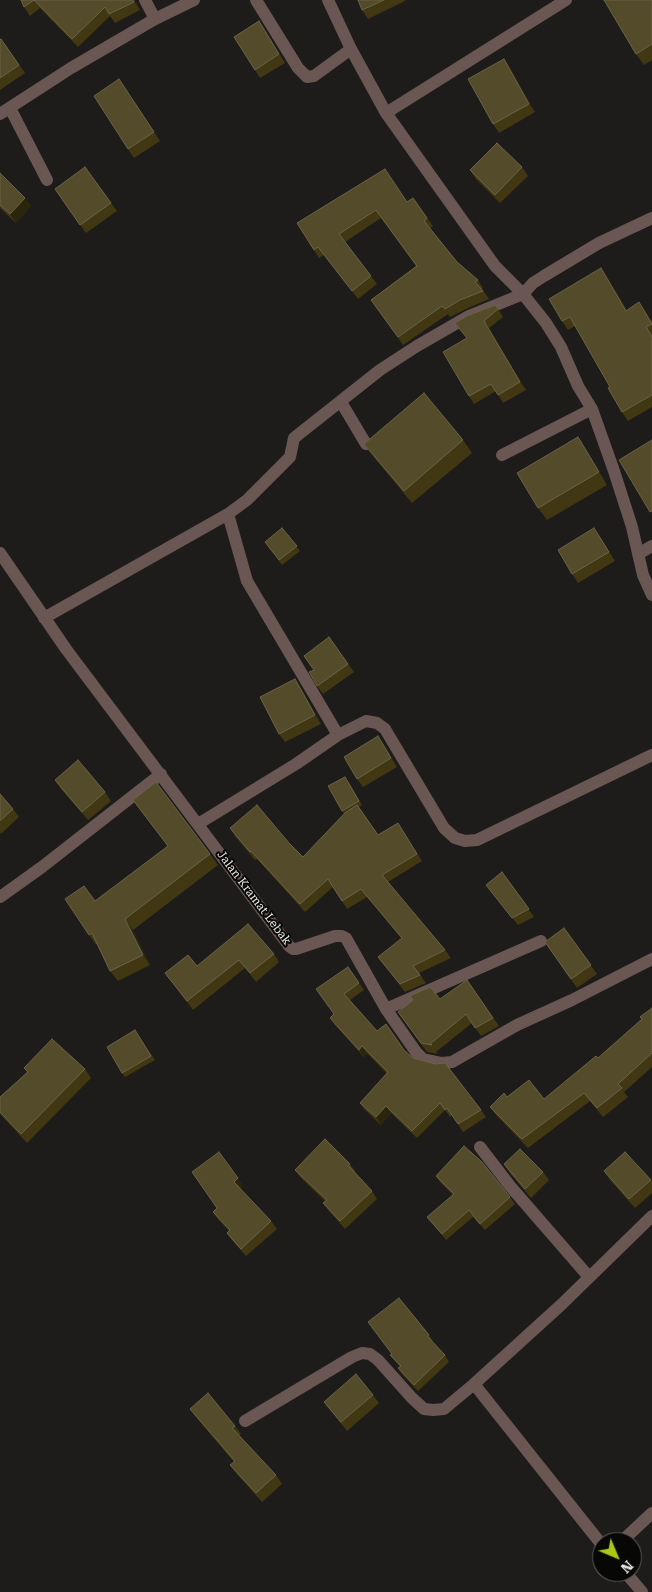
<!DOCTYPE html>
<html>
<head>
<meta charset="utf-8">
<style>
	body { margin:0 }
	#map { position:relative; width:652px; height:1592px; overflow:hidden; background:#1d1c1a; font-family:"Roboto Serif",serif }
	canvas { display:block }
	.north { position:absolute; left:592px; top:1532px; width:50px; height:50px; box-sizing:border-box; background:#070706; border:1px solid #61615f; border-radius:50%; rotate:135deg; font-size:14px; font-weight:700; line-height:20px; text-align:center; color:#e7e7e5 }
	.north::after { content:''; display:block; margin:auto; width:18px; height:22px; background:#abc716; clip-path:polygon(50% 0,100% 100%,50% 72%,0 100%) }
</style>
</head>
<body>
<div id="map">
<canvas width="652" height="1592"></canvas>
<div class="north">N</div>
</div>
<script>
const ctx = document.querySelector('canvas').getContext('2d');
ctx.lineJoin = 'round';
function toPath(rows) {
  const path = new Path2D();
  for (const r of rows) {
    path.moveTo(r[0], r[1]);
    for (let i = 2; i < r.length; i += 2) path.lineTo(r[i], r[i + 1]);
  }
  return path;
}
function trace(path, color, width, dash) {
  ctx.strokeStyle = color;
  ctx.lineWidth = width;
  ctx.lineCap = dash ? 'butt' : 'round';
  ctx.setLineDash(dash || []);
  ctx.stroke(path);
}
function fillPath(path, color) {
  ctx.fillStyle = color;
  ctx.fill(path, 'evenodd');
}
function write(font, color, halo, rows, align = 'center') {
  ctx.font = font + ' "Roboto Serif",serif';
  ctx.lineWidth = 4;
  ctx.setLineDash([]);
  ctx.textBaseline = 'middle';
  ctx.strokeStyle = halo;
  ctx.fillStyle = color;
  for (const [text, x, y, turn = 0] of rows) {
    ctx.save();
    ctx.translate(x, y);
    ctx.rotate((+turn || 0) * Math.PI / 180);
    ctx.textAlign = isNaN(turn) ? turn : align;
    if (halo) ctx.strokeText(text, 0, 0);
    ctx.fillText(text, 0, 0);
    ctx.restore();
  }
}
const minor = toPath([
	[145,0,155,19],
	[256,0,298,68,307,77,314,76,351,49],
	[328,0,351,49,386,113,495,266,523,294,533,283,544,276,599,243,652,218],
	[10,108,47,180],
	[386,113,566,0],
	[0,114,71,68,155,19,194,0],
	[341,402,366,444],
	[502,455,592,409],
	[0,553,66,649,289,946,293,949,296,949,335,936,342,936,346,938,386,1009,416,1052,423,1059,442,1063,452,1062,517,1025,572,1000,652,959],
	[638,554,652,546],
	[44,618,228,514],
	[338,735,247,581,228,514,247,500,290,457,294,438,380,370,417,346,469,316,523,294,546,323,561,347,578,386,592,409,614,471,632,527,643,575,652,595],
	[198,824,296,764,338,735,366,721,377,723,385,729,444,828,455,838,465,841,477,840,652,755],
	[0,897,42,867,161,774],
	[386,1009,541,941],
	[480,1147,510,1186,589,1277],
	[474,1384,602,1545],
	[245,1421,352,1357,362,1353,370,1354,378,1360,412,1398,424,1409,433,1410,444,1409,474,1384,562,1304,652,1216],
	[621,1542,652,1513],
	[625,1572,642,1592]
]);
const wall = toPath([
	[21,0,135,0,140,10,115,23,110,16,78,47,40,8,30,16,24,7],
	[358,0,405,0,405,1,368,19,362,10],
	[652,0,652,60,644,65,636,54],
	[259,21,285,63,260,78,255,70],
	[1,39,25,73,0,90,0,40],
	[504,59,510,68,535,112,499,133,493,124],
	[119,79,160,141,134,158,128,149],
	[85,167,117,211,86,233,55,189],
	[522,167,528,176,500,203,476,179,470,170],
	[0,173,31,206,16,223,0,208],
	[413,198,433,226,430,228,457,262,478,280,483,288,482,289,489,299,466,309,450,317,448,314,403,345,371,300,416,266,381,218,345,242,377,284,358,299,324,255,319,258,297,223,407,202],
	[607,277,627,310,639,302,652,322,652,407,628,421,622,412,610,387,575,326,568,330,562,321],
	[498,309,503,317,489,328,526,390,503,403,496,391,474,404,469,396,467,338,455,323],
	[463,440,472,453,412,503,373,456,364,444],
	[586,449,607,485,547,520,538,508],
	[282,528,300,551,282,565,265,542],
	[600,537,615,561,578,583,572,574],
	[329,637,354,672,323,694,317,686,314,670],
	[301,688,321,724,285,742,279,734],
	[384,745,397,767,363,787,357,779],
	[55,780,105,792,111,801,88,820,61,789],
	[348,781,362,805,359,807,378,835,403,831,422,861,388,882,445,950,451,958,419,973,426,983,405,992,378,957,402,939,367,897,347,909,333,887,305,912,257,859,255,860,235,836,230,828,289,843,303,857,344,814,342,811],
	[0,794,13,809,19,817,1,834,0,832],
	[133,800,210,854,218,865,133,930,150,965,118,981,110,971,97,944,96,945,65,899,95,901,168,846],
	[502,872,534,917,518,925,492,892,486,885],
	[564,928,597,974,577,988,545,942],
	[274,954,279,962,256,982,245,968,193,1010,165,973,197,966],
	[348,967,364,990,350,1000,377,1031,404,1050,413,1058,481,1110,486,1117,463,1132,452,1115,450,1117,445,1110,417,1138,391,1113,381,1125,365,1110,360,1103,387,1074,367,1053,364,1057,335,1025,330,1018,334,1014],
	[467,980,499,1026,481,1036,472,1023,436,1052,438,1054,427,1052,398,1012,440,999],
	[652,1008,652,1067,624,1092,628,1097,603,1117,590,1101,528,1148,496,1115,490,1107,544,1099,598,1058,642,1019],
	[135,1030,155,1060,125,1077,122,1073],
	[24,1068,85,1069,91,1078,27,1143,0,1114,0,1097,27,1072],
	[350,1164,355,1171,354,1172,372,1191,377,1199,345,1229,329,1211,323,1203,325,1201,301,1178,295,1170],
	[504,1164,543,1172,549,1180,531,1198,510,1173],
	[604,1171,651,1180,652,1182,652,1193,635,1208,610,1180],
	[436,1176,510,1197,515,1204,485,1230,473,1217,446,1240,427,1217,453,1195,440,1182],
	[243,1186,240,1189,271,1221,277,1229,246,1256,232,1240,227,1233,229,1231,218,1219,213,1212],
	[429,1335,433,1341,432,1342,445,1355,449,1362,418,1391,403,1375,398,1368,400,1367,390,1355],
	[373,1395,379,1403,347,1431,330,1410,324,1402],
	[190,1409,235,1426,241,1434,239,1435,276,1475,282,1484,262,1502,236,1473,230,1465,234,1462,196,1417]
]);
const shadedWall = toPath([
	[133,0,135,0,140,10],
	[504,59,510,68,535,112,529,104],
	[25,198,31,206,16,223,10,214],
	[601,268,607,277,632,319,626,311],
	[484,321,489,328,526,390,520,382],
	[578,437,586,449,607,485,599,472],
	[295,679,301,688,321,724,315,715],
	[378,736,384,745,397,767,391,758],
	[125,919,133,930,150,965,143,955],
	[362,1046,367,1053,364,1057,359,1050],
	[386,1106,391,1113,381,1125,376,1117],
	[238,1178,243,1186,240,1190,234,1182]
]);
const building = toPath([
	[21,0,34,0,24,7,21,0],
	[34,0,133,0,134,2,109,14,105,7,72,39,34,0],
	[358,0,384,0,362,10,358,0],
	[604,0,652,0,652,44,636,54,604,0],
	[259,21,279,54,255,70,234,37,259,21],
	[1,39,19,65,0,78,0,40,1,39],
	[504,59,529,104,493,124,468,79,504,59],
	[119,79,154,132,128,149,94,96,119,79],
	[497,143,522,167,495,195,470,170,497,143],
	[85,167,111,203,80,225,55,189,85,167],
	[385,169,407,202,413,198,427,218,424,221,457,262,478,280,475,282,483,291,460,300,445,309,442,306,398,337,371,300,417,266,376,210,339,234,371,276,352,291,318,247,314,250,297,223,385,169],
	[0,173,25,198,10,214,0,205,0,173],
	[601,268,626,311,639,302,652,324,646,327,652,337,652,395,622,412,608,388,610,387,570,317,562,321,549,299,601,268],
	[495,305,498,309,484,321,520,382,498,395,491,384,469,396,443,352,467,338,455,323,467,316,495,305],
	[424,393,463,440,404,491,364,444,424,393],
	[578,437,599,472,538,508,517,473,578,437],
	[652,440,652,511,650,512,619,460,652,440],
	[282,528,297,546,279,560,265,542,282,528],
	[594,528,609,552,572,574,558,550,594,528],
	[329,637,348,664,317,686,309,672,314,670,304,656,329,637],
	[295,679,315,715,279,734,260,697,295,679],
	[378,736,391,758,357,779,344,757,378,736],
	[78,760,105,792,82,812,55,780,78,760],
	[345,777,359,801,342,811,328,786,345,777],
	[156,782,210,854,125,919,143,955,110,971,92,933,89,935,65,899,84,886,95,901,168,846,133,800,156,782],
	[0,794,13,809,0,821,0,794],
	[257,805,289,843,303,857,345,813,357,805,378,835,398,823,417,854,382,875,445,950,413,966,420,975,400,984,378,957,402,938,361,889,342,901,328,879,300,904,251,851,250,852,230,828,257,805],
	[502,872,529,909,512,918,486,885,502,872],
	[248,924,274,954,250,973,239,960,187,1001,165,973,188,955,197,966,248,924],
	[564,928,591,965,571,979,545,942,564,928],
	[348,967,359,983,344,994,377,1031,386,1024,404,1050,413,1058,435,1064,445,1063,481,1110,458,1124,447,1108,445,1110,440,1103,412,1131,386,1106,376,1117,360,1103,388,1072,362,1046,359,1050,330,1018,334,1014,316,989,348,967],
	[467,980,493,1018,475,1028,466,1014,430,1044,432,1045,421,1043,398,1012,413,1000,410,996,430,987,440,999,467,980],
	[652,1008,652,1053,618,1084,622,1088,597,1108,584,1093,522,1139,490,1107,504,1093,507,1097,529,1080,544,1099,596,1056,598,1058,642,1019,640,1017,652,1008],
	[135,1030,151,1056,122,1073,107,1047,135,1030],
	[52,1039,85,1069,21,1134,0,1112,0,1097,28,1072,24,1068,52,1039],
	[325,1139,350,1164,348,1165,372,1191,340,1221,323,1203,327,1200,295,1170,325,1139],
	[464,1146,482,1162,510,1197,480,1224,469,1210,442,1234,427,1217,454,1194,436,1176,464,1146],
	[520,1149,543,1172,525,1189,504,1164,520,1149],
	[219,1152,238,1178,234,1182,271,1221,241,1249,227,1233,230,1230,213,1212,217,1208,192,1172,219,1152],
	[625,1152,651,1180,629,1199,604,1171,625,1152],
	[399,1298,429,1335,427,1336,445,1355,414,1385,398,1368,401,1366,390,1355,392,1354,368,1322,399,1298],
	[356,1374,373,1395,341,1422,324,1402,356,1374],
	[208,1393,235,1426,232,1428,276,1475,256,1493,230,1465,235,1461,190,1409,208,1393]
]);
const streetNames = [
	["Jalan Kramat Lebak",254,898,53]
];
trace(minor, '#6a5753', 12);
fillPath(wall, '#413813');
fillPath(shadedWall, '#2b250c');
fillPath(building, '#534b29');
trace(building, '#6a6347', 1);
write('12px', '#e7e7e5', '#070706', streetNames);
</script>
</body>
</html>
